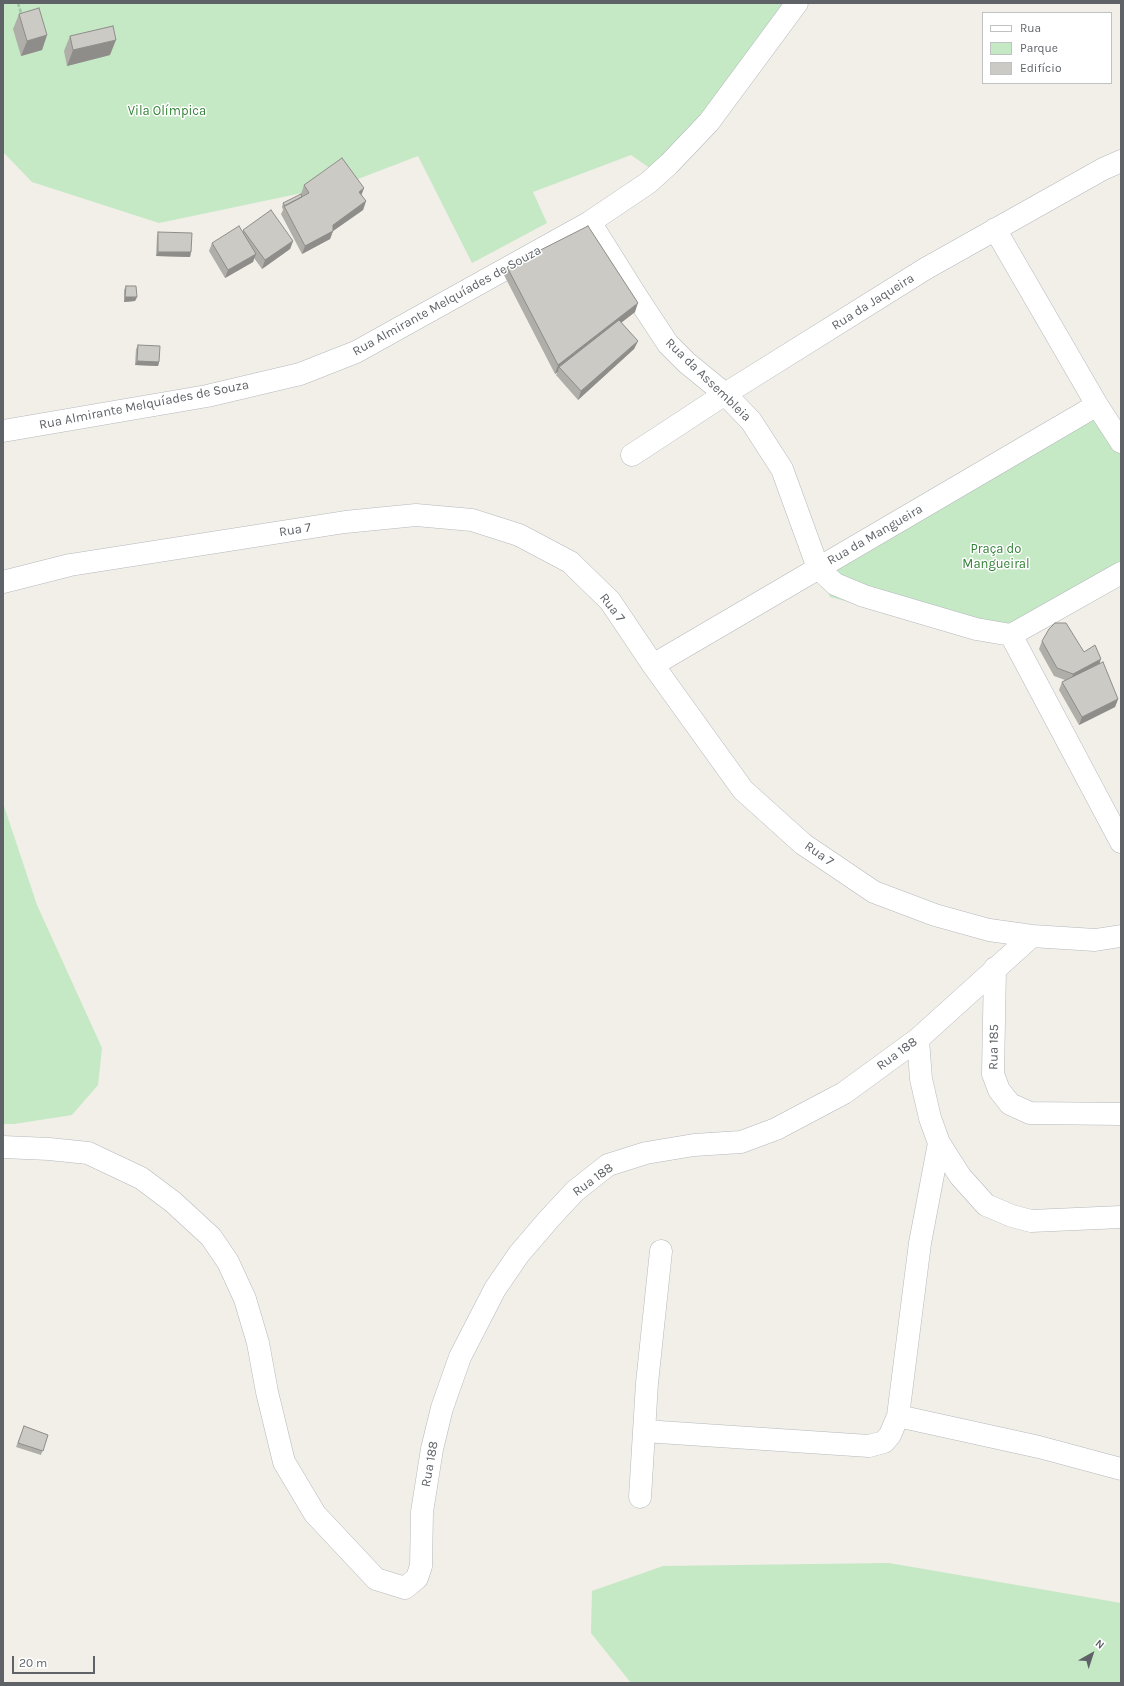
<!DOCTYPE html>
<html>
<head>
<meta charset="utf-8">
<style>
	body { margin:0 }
	#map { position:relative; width:1124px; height:1686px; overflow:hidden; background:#f1efe8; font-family:Karla,sans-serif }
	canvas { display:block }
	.frame { position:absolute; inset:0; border:4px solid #5f6368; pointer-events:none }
	.legend { position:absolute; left:982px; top:12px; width:130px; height:72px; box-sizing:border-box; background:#fff; border:1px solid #bfc1c3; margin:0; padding:5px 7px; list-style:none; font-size:12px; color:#5f6368 }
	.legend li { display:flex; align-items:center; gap:8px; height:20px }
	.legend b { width:20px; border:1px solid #bfc1c3 }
	.north { position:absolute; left:1072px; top:1634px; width:40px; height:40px; -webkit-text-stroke:3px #fff; paint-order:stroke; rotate:39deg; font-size:11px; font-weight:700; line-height:16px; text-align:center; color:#5f6368 }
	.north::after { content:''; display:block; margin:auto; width:14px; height:18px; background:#5f6368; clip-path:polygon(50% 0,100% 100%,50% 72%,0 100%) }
	.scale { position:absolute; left:12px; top:1656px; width:83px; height:18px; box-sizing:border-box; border:2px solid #5f6368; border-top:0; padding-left:5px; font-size:12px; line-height:14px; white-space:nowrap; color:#5f6368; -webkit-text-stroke:3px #fff; paint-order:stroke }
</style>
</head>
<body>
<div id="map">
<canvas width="1124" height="1686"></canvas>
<div class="frame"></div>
<ul class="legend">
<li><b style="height:5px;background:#fff"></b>Rua</li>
<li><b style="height:11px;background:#c5e8c5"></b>Parque</li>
<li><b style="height:11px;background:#cccac5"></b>Edifício</li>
</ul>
<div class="north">N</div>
<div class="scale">20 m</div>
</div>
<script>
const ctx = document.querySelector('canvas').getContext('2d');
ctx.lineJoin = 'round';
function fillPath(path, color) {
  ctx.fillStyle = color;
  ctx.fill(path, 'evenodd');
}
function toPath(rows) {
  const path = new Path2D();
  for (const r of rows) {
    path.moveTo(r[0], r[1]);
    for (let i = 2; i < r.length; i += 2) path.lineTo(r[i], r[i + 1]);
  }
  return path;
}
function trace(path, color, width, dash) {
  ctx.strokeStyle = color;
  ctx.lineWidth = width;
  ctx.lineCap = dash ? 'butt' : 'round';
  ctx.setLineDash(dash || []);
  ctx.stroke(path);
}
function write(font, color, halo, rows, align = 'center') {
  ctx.font = font + ' Karla,sans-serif';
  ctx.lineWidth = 3;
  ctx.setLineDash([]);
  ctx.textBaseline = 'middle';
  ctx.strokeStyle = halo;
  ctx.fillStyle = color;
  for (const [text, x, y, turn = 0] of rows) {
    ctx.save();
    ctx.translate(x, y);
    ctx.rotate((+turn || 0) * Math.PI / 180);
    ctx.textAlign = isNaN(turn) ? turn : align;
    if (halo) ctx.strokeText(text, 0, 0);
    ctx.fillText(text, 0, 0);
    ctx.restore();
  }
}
const green = toPath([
	[3,3,795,3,657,173,631,155,533,192,547,223,472,263,418,156,345,184,159,223,32,182,3,152],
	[1097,405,1121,449,1121,574,1008,643,830,597,818,568],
	[3,803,37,905,102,1048,98,1085,72,1115,14,1124,3,1124],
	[889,1563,1121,1603,1121,1683,631,1683,591,1633,592,1591,663,1566]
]);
const path = toPath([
	[18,3,22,16]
]);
const street = toPath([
	[590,222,637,297,668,344,687,363,725,394,751,421,782,469,818,568,835,584,864,596,976,629,1011,635,1121,573],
	[995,229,1097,405,1121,442],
	[3,431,207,396,300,374,356,352,590,222,648,183,669,164,709,122,797,3],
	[632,455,725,394,925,269,1103,169,1121,161],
	[3,582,70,565,345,522,416,515,472,520,519,535,570,562,610,601,653,665,743,790,803,844,874,892,935,915,989,930,1032,936,1095,940,1121,936],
	[1011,635,1121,842],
	[653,665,1097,405],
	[995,968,993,1074,999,1090,1010,1104,1030,1113,1121,1114],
	[918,1039,921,1079,930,1118,939,1143,960,1176,986,1205,1012,1216,1031,1221,1121,1217],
	[3,1147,49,1149,88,1153,141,1178,173,1202,211,1237,228,1262,245,1299,258,1343,267,1392,284,1462,315,1514,376,1579,405,1588,417,1578,421,1566,422,1512,432,1449,442,1408,460,1357,495,1289,519,1254,549,1219,575,1191,608,1165,646,1153,694,1145,741,1142,776,1129,844,1093,918,1039,1032,936],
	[898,1416,1039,1447,1121,1469],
	[644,1431,869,1446,884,1442,890,1435,898,1416,920,1243,939,1143],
	[640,1497,647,1383,661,1251]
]);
const wall = toPath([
	[19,14,47,35,42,50,21,56,13,29],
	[70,36,110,55,67,66,64,51],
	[304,185,364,188,361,195,366,201,363,210,333,231,330,239,302,254,281,214,283,210,282,207,283,203,301,194],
	[243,230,293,241,290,249,262,269,254,258,253,262,225,278,209,251,212,243,243,232],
	[158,232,191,252,190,257,156,256,157,236],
	[507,267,635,312,621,323,638,341,634,349,578,400,556,375,558,372,555,374,504,275],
	[126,286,137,297,135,301,124,302,124,290],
	[138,345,159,362,158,366,135,365,136,349],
	[1042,641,1084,652,1100,663,1118,699,1115,707,1079,725,1059,690,1062,682,1065,680,1054,676,1039,649],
	[24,1426,48,1435,41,1455,16,1447]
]);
const shadedWall = toPath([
	[47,35,42,50,21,56,27,41],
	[116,40,110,55,67,66,73,50],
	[364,188,361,196,359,192],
	[366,201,363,210,333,231,330,239,302,254,305,246],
	[293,241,290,249,262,269,265,260],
	[158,252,191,252,190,257,156,256],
	[256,254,253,262,225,278,228,270],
	[125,297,137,297,135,301,124,302],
	[638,303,635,312,561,369,559,367,558,372,555,374,558,365],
	[638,341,634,349,578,400,581,391],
	[137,361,159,362,158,366,135,365],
	[1101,659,1098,668,1070,682,1073,674],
	[1118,699,1115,707,1079,725,1082,717]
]);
const building = toPath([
	[39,8,47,35,27,41,19,14,39,8],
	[113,26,116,40,73,50,70,36,113,26],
	[342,158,364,188,359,192,366,201,333,225,333,231,305,246,284,206,309,193,304,185,342,158],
	[301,194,302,197,285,206,283,203,301,194],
	[271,210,293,241,265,260,243,230,271,210],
	[239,226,256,254,228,270,212,243,239,226],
	[588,226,638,303,558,365,507,267,588,226],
	[158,232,192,233,191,252,158,252,158,232],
	[126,286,136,286,137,297,125,297,126,286],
	[619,320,638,341,581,391,559,367,619,320],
	[138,345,160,346,159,362,137,361,138,345],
	[1055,623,1066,623,1084,652,1095,645,1101,659,1073,674,1057,668,1042,641,1049,629,1055,623],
	[1103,662,1118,699,1082,717,1062,682,1103,662],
	[24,1426,48,1435,43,1451,18,1443,24,1426]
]);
const parkNames = [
	["Vila Olímpica",167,111],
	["Praça do",996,549],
	["Mangueiral",996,564]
];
const streetNames = [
	["Rua Almirante Melquíades de Souza",447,301,-29],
	["Rua da Jaqueira",873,302,-32],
	["Rua da Assembleia",708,380,44],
	["Rua Almirante Melquíades de Souza",144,405,-11],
	["Rua 7",295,530,-9],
	["Rua da Mangueira",875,535,-30],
	["Rua 7",612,608,52],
	["Rua 7",819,854,35],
	["Rua 185",994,1047,-89],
	["Rua 188",897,1054,-36],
	["Rua 188",593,1180,-36],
	["Rua 188",430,1464,-80]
];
fillPath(green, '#c5e8c5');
trace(street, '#b5b8bc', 23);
trace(path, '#9cc7a9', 2.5, [4, 2]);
trace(street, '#fff', 22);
fillPath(wall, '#afaea9');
fillPath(shadedWall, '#8f8d8a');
fillPath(building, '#cccac5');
trace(building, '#8f8d8a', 1);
write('13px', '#348238', '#fff', parkNames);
write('13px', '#5f6368', '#fff', streetNames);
</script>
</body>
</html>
